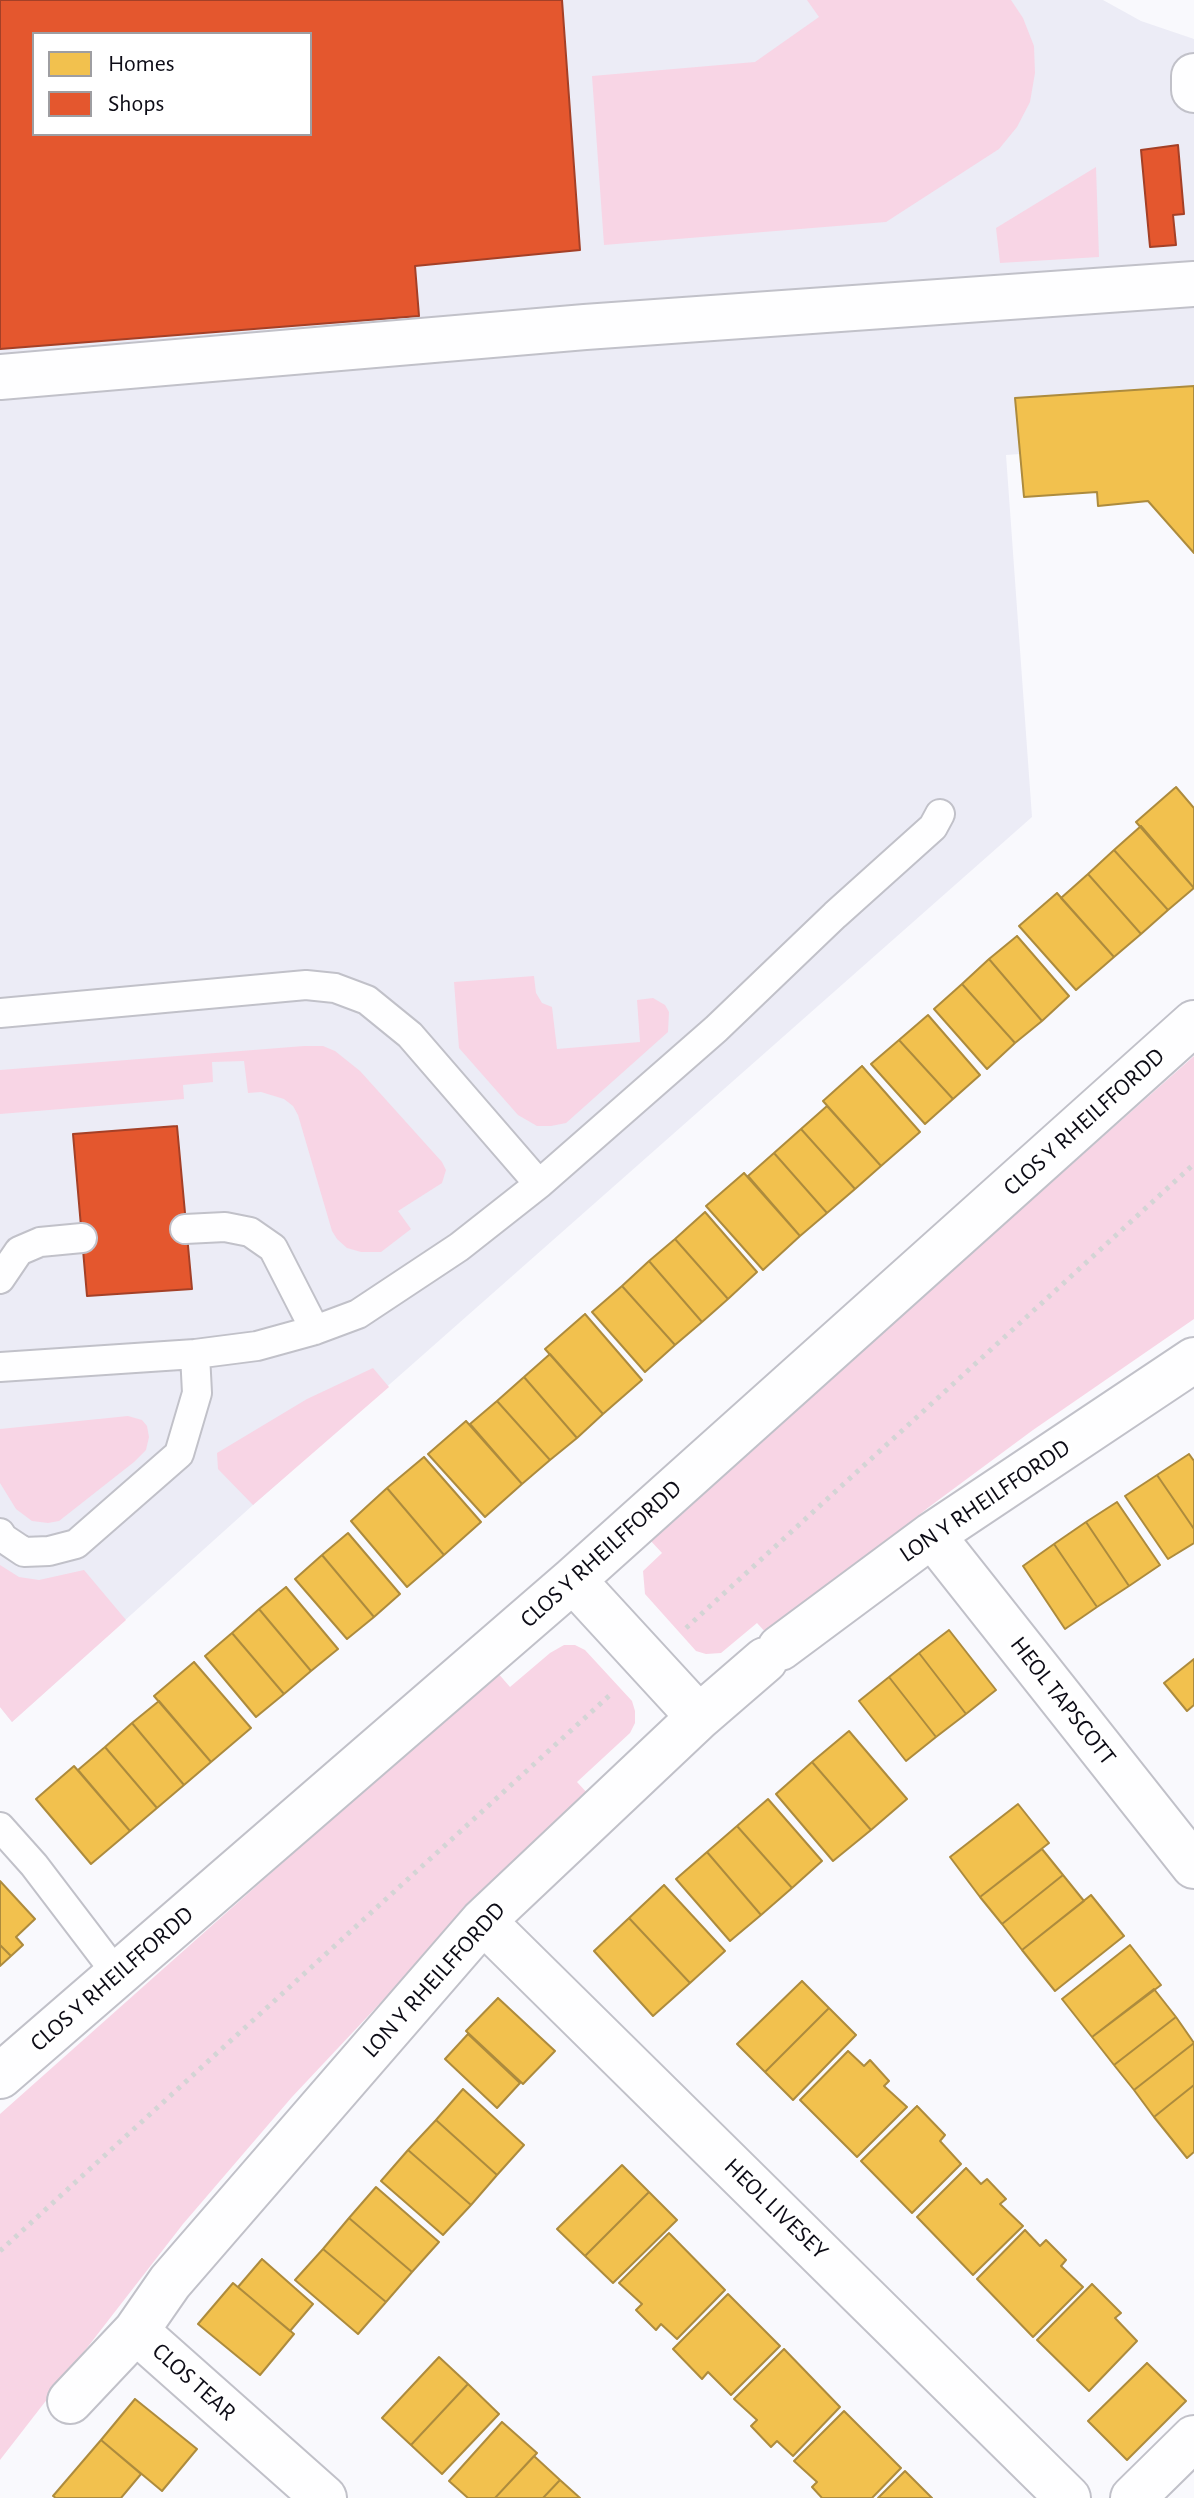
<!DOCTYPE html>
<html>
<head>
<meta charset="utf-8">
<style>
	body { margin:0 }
	#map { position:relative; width:1194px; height:2498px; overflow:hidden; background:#f9f9fd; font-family:"Alegreya Sans",sans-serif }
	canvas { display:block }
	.legend { position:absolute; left:32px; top:32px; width:280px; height:104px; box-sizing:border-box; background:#fff; border:2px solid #9e9ea2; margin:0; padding:10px 14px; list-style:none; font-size:24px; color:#0d0c16 }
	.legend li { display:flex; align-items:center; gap:16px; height:40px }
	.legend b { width:40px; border:2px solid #9e9ea2 }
</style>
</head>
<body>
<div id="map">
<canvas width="1194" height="2498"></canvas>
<ul class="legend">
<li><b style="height:22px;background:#f2c14e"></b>Homes</li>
<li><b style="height:22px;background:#e4572e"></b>Shops</li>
</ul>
</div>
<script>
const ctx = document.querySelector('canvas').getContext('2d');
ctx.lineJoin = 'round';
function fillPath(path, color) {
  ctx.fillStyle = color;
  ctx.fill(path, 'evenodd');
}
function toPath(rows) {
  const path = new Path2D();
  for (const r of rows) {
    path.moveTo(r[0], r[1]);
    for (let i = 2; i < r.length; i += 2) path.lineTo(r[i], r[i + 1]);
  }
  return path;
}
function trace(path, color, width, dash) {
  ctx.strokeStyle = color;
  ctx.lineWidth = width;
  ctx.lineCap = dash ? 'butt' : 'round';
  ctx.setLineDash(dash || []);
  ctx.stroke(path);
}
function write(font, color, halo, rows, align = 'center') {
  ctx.font = font + ' "Alegreya Sans",sans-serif';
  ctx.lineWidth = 8;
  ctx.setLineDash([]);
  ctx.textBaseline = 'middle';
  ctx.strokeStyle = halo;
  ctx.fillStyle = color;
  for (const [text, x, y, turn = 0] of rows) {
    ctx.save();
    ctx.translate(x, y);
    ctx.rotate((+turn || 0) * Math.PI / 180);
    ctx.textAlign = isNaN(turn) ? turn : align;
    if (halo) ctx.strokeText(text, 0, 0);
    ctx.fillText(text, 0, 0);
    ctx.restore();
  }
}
const built = toPath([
	[0,0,1103,0,1141,21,1194,39,1194,482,1161,444,1006,455,1032,817,253,1505,12,1722,0,1707],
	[34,34,310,34,310,134,34,134]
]);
const green = toPath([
	[807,0,1011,0,1023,18,1034,46,1035,73,1030,102,1017,127,999,149,886,222,604,245,592,76,755,62,819,17],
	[1096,167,1099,257,1000,263,996,228],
	[534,976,536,993,542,1003,552,1007,557,1049,640,1042,637,1000,653,998,665,1005,669,1012,668,1032,566,1123,551,1126,537,1126,518,1115,459,1048,454,982],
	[304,1046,323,1046,335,1051,360,1071,442,1162,446,1170,442,1183,398,1211,411,1229,381,1252,361,1252,347,1248,337,1239,332,1231,298,1115,293,1106,284,1099,261,1092,248,1093,244,1061,212,1062,213,1082,183,1085,184,1099,0,1114,0,1070],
	[1194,1056,1194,1319,1033,1430,929,1507,768,1635,757,1623,721,1653,706,1654,696,1651,645,1594,643,1571,662,1553,649,1539],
	[373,1368,389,1387,253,1505,218,1469,217,1453,307,1399],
	[128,1416,142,1420,147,1426,149,1437,146,1450,134,1462,59,1521,48,1523,32,1521,16,1509,0,1483,0,1429],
	[0,1565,19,1577,39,1580,84,1570,126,1620,12,1722,0,1707],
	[564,1645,575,1645,585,1650,632,1701,635,1711,635,1723,630,1733,577,1782,590,1796,447,1932,292,2097,183,2224,0,2460,0,2114,497,1672,510,1687,550,1653]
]);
const homes = toPath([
	[1194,386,1194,553,1148,501,1098,506,1097,492,1024,497,1015,398,1194,386],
	[1176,787,1194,808,1194,888,1136,822,1176,787],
	[1141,826,1194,888,1168,910,1114,850,1141,826],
	[1114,850,1168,910,1141,934,1088,874,1114,850],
	[1088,874,1141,934,1114,957,1061,898,1088,874],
	[1057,893,1114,957,1076,990,1019,926,1057,893],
	[1017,936,1069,996,1042,1021,989,959,1017,936],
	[989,959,1042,1021,1015,1043,962,984,989,959],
	[962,984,1015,1043,987,1069,934,1009,962,984],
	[928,1015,980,1075,953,1099,899,1040,928,1015],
	[899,1040,953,1099,925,1124,871,1064,899,1040],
	[862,1066,920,1132,881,1166,823,1101,862,1066],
	[827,1106,881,1166,855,1189,801,1129,827,1106],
	[801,1129,855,1189,827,1213,774,1153,801,1129],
	[774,1153,827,1213,800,1236,748,1176,774,1153],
	[744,1173,800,1236,763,1270,706,1206,744,1173],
	[705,1212,757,1272,728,1299,675,1239,705,1212],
	[675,1239,728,1299,702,1322,649,1261,675,1239],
	[649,1261,702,1322,675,1345,622,1286,649,1261],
	[622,1286,675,1345,645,1372,592,1312,622,1286],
	[585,1314,642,1380,603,1414,545,1349,585,1314],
	[550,1354,603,1414,577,1438,524,1377,550,1354],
	[524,1377,577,1438,550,1460,497,1401,524,1377],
	[497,1401,550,1460,522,1484,470,1424,497,1401],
	[466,1421,522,1484,485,1517,428,1454,466,1421],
	[1189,1454,1194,1461,1194,1529,1157,1475,1189,1454],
	[424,1457,481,1522,444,1555,387,1488,424,1457],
	[1157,1475,1194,1529,1194,1543,1168,1559,1125,1496,1157,1475],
	[387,1488,444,1555,407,1587,351,1521,387,1488],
	[1117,1502,1160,1565,1129,1586,1086,1522,1117,1502],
	[1086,1522,1129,1586,1097,1607,1054,1544,1086,1522],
	[348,1533,400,1594,374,1617,322,1555,348,1533],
	[1054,1544,1097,1607,1065,1629,1023,1566,1054,1544],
	[322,1555,374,1617,347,1639,295,1579,322,1555],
	[286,1587,338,1649,311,1671,259,1609,286,1587],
	[259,1609,311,1671,284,1694,232,1633,259,1609],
	[949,1630,996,1690,966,1714,919,1653,949,1630],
	[232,1633,284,1694,256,1717,205,1656,232,1633],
	[919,1653,966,1714,936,1737,889,1677,919,1653],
	[1194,1659,1194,1705,1187,1711,1164,1683,1194,1659],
	[194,1662,251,1728,211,1762,154,1696,194,1662],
	[889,1677,936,1737,906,1761,859,1701,889,1677],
	[159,1701,211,1762,184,1785,132,1723,159,1701],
	[132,1723,184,1785,157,1808,105,1747,132,1723],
	[849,1731,907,1799,871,1830,812,1762,849,1731],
	[105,1747,157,1808,130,1831,78,1770,105,1747],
	[812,1762,871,1830,833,1861,776,1794,812,1762],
	[74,1766,130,1831,91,1864,36,1799,74,1766],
	[768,1799,822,1861,792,1888,737,1826,768,1799],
	[1018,1804,1049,1843,980,1897,950,1857,1018,1804],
	[737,1826,792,1888,761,1915,707,1852,737,1826],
	[1042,1849,1063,1875,1002,1924,980,1897,1042,1849],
	[707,1852,761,1915,730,1941,676,1879,707,1852],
	[1063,1875,1084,1901,1022,1950,1002,1924,1063,1875],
	[0,1881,35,1919,16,1937,23,1945,11,1956,0,1945,0,1881],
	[664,1885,725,1951,690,1983,629,1918,664,1885],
	[1091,1895,1124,1936,1055,1991,1022,1950,1091,1895],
	[629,1918,690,1983,653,2016,594,1951,629,1918],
	[0,1945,11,1956,0,1966,0,1945],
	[1130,1945,1161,1985,1092,2037,1062,1999,1130,1945],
	[802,1981,829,2008,765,2072,737,2044,802,1981],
	[1154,1989,1176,2017,1114,2065,1092,2037,1154,1989],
	[498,1998,555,2051,523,2084,466,2031,498,1998],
	[829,2008,856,2035,793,2100,765,2072,829,2008],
	[1176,2017,1194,2043,1134,2090,1114,2065,1176,2017],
	[468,2034,520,2083,497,2108,445,2059,468,2034],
	[1194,2043,1194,2085,1154,2117,1134,2090,1194,2043],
	[848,2051,864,2066,870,2060,889,2081,884,2086,907,2107,857,2157,800,2100,848,2051],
	[1194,2085,1194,2152,1187,2158,1154,2117,1194,2085],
	[463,2089,524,2145,497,2175,436,2120,463,2089],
	[917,2106,945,2135,940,2141,961,2164,912,2213,861,2161,917,2106],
	[436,2120,497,2175,471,2205,408,2150,436,2120],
	[408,2150,471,2205,443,2235,381,2181,408,2150],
	[622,2165,649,2192,585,2256,557,2229,622,2165],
	[966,2168,981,2184,987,2179,1006,2199,1000,2204,1023,2226,973,2275,917,2217,966,2168],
	[376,2187,439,2242,412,2272,349,2218,376,2187],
	[649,2192,677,2220,613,2283,585,2256,649,2192],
	[349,2218,412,2272,386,2302,323,2249,349,2218],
	[1025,2230,1040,2246,1046,2240,1066,2260,1061,2266,1083,2287,1033,2337,977,2279,1025,2230],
	[669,2233,725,2290,677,2339,661,2324,656,2330,636,2310,642,2304,619,2283,669,2233],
	[323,2249,386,2302,358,2334,295,2280,323,2249],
	[262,2259,313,2304,290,2331,238,2287,262,2259],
	[233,2283,294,2334,260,2375,198,2324,233,2283],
	[1092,2284,1121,2313,1115,2318,1137,2341,1089,2391,1037,2340,1092,2284],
	[728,2294,780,2346,731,2395,708,2372,702,2379,673,2349,728,2294],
	[784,2349,840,2407,793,2456,777,2441,771,2447,751,2426,757,2420,734,2399,784,2349],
	[439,2357,468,2384,411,2445,382,2418,439,2357],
	[1147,2363,1186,2401,1127,2460,1088,2421,1147,2363],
	[468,2384,499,2414,442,2474,411,2445,468,2384],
	[135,2399,197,2449,162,2491,101,2440,135,2399],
	[844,2411,901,2468,872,2498,822,2498,812,2487,817,2482,794,2461,844,2411],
	[502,2422,537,2453,495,2498,468,2498,449,2481,502,2422],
	[101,2440,141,2474,121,2498,56,2498,53,2496,101,2440],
	[534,2456,560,2480,543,2498,495,2498,534,2456],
	[905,2471,932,2498,878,2498,905,2471],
	[560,2480,580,2498,543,2498,560,2480]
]);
const shops = toPath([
	[0,0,562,0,580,250,415,266,419,316,0,349,0,0],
	[34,34,310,34,310,134,34,134,34,34],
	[1178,145,1184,214,1173,215,1176,245,1150,247,1141,150,1178,145],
	[177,1126,192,1289,87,1296,73,1134,177,1126]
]);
const path = toPath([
	[686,1628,1194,1164],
	[0,2251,611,1694]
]);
const lane = toPath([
	[0,1013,306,985,335,988,367,1000,410,1035,539,1184],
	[185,1229,225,1227,250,1232,273,1248,315,1330],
	[0,1279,19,1251,40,1242,82,1238],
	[0,1367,195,1354,257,1346,315,1330,358,1314,459,1247,539,1184,716,1029,835,915,933,827,940,814],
	[0,1533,3,1538,24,1552,49,1551,76,1544,179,1454,197,1393,195,1354],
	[0,1827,34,1865,117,1974]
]);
const street = toPath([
	[1194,76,1194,90],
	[0,377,585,327,1194,284],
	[932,1535,1194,1866],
	[573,1580,699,1717],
	[780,1648,932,1535,1194,1360],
	[483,1921,1068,2498],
	[0,2076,573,1580,1194,1023],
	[136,2331,170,2282,483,1921,699,1717,765,1660],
	[70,2401,136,2331,324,2498],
	[1133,2498,1194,2438]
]);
const streetNames = [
	["CLOS Y RHEILFFORDD",1084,1122,-42],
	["LON Y RHEILFFORDD",985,1501,-34],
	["CLOS Y RHEILFFORDD",601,1554,-42],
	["HEOL TAPSCOTT",1063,1701,52],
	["CLOS Y RHEILFFORDD",112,1979,-41],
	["LON Y RHEILFFORDD",434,1980,-48],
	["HEOL LIVESEY",776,2209,44],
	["CLOS TEAR",194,2382,42]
];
fillPath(built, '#ececf6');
fillPath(green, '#f8d5e5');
fillPath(homes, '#f2c14e');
trace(homes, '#ad8b3d', 2);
fillPath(shops, '#e4572e');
trace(shops, '#a44027', 2);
trace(lane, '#c1c1c9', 32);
trace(street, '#c1c1c9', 48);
trace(path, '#d4d4d5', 5, [4, 6]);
trace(lane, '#fefeff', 28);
trace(street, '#fefeff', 44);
write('24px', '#0d0c16', '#fff', streetNames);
</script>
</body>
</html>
